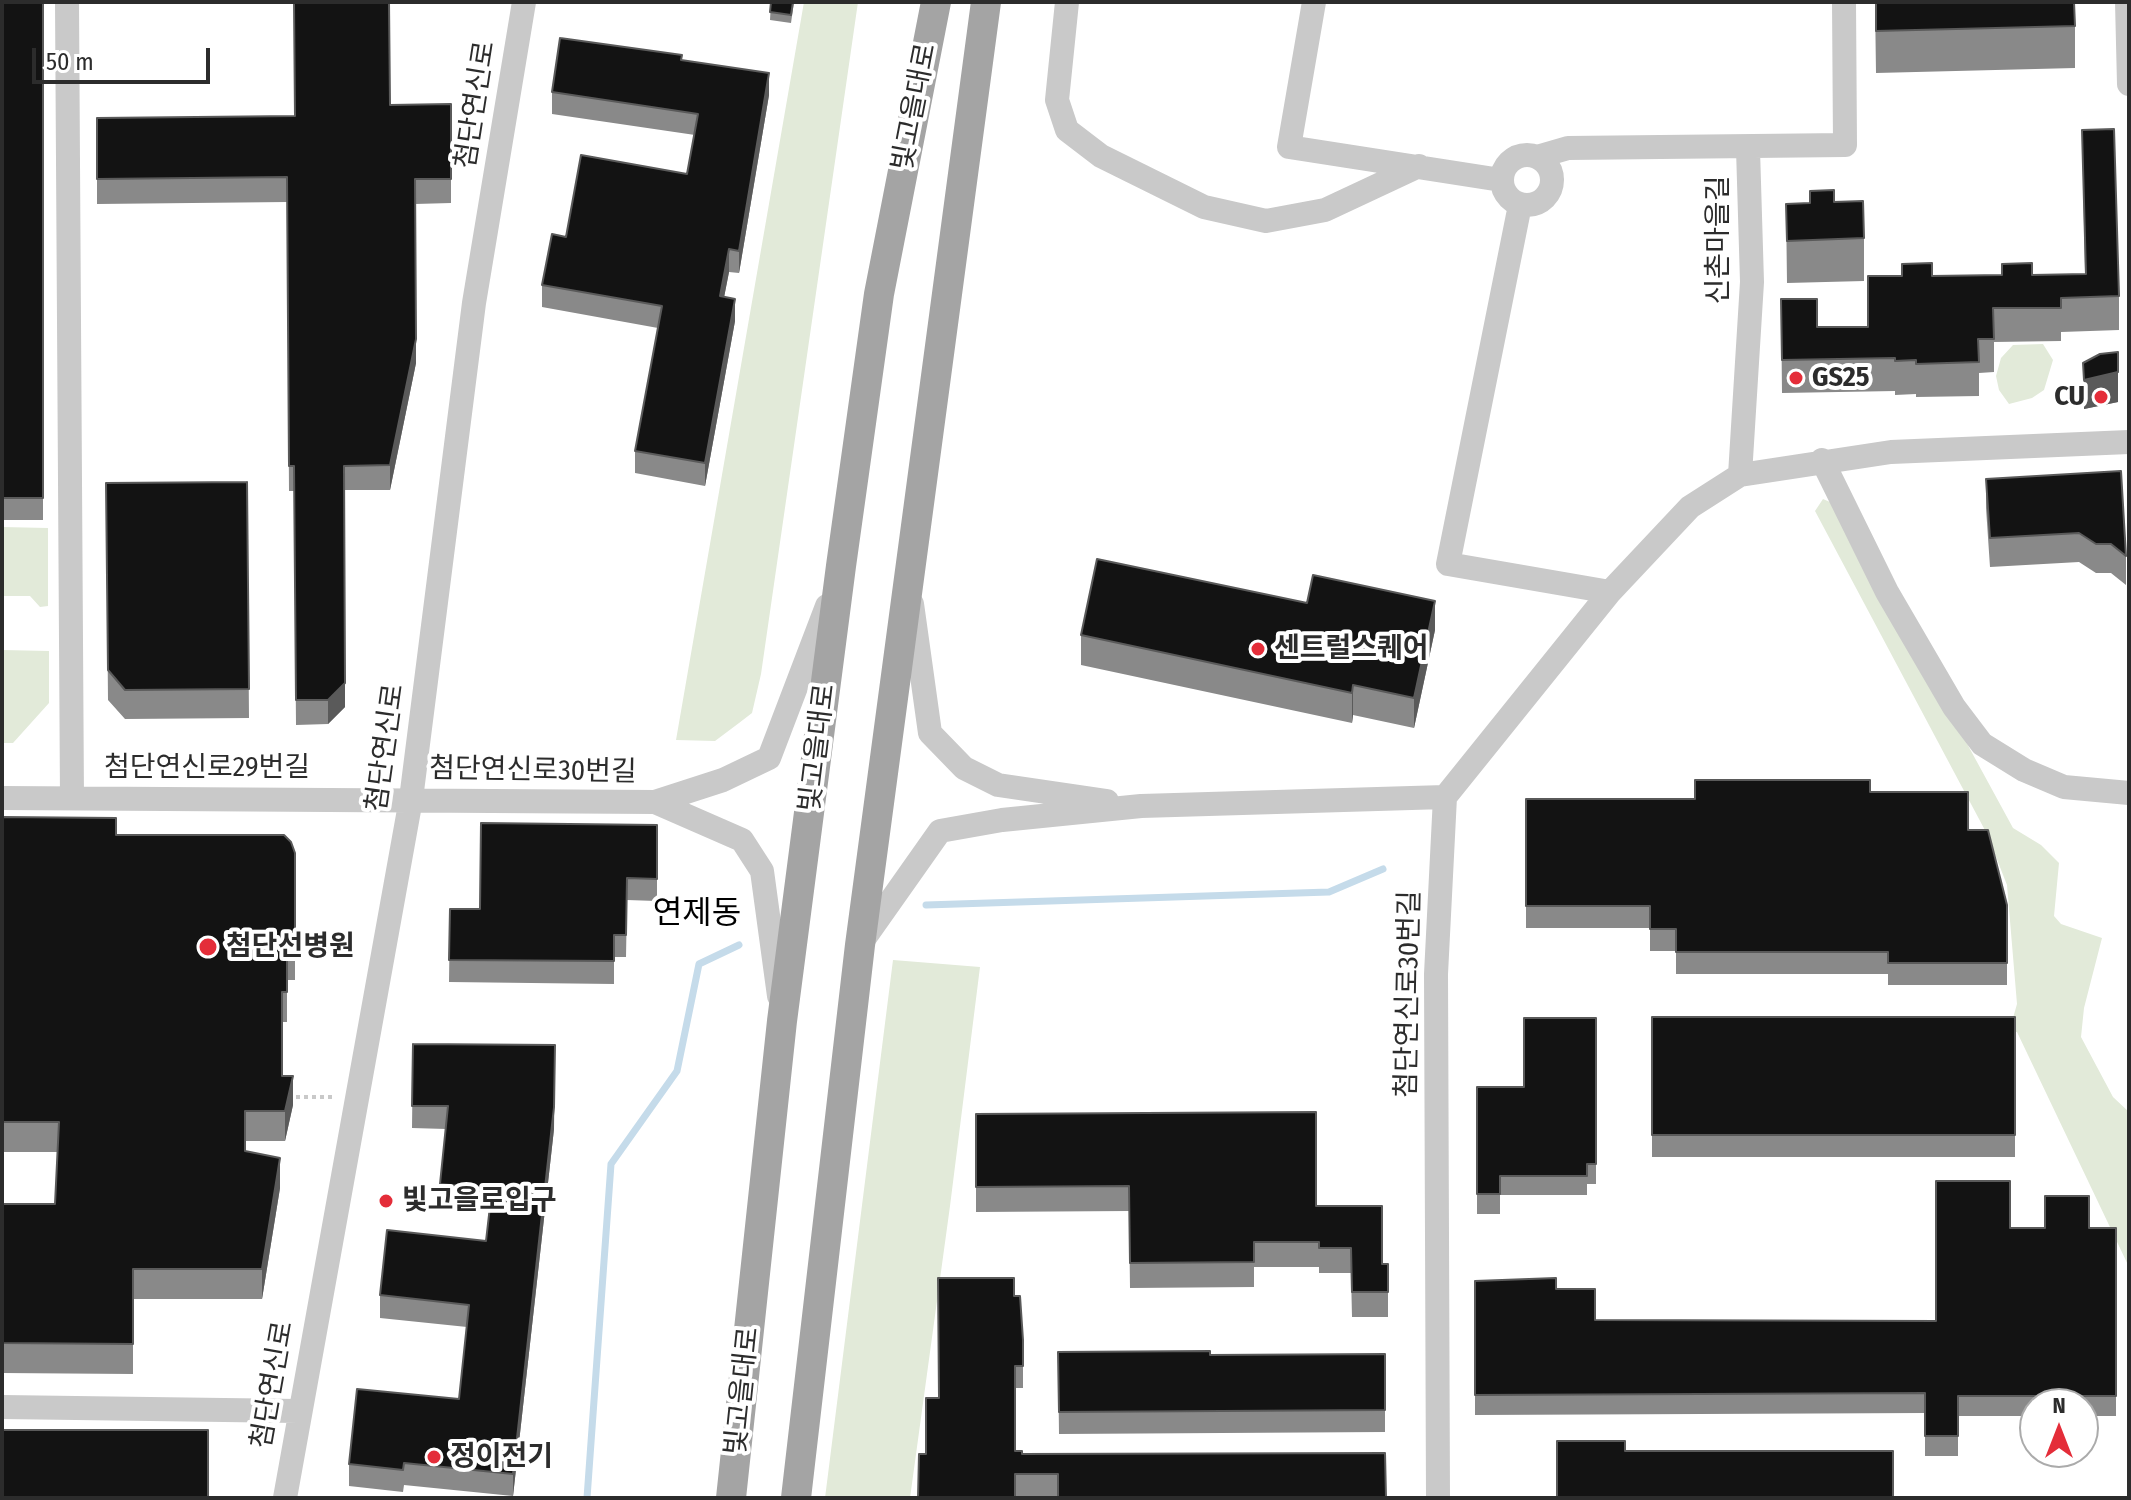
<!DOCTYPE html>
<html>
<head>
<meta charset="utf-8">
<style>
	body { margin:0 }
	#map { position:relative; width:2131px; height:1500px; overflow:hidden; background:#fff; font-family:"Fira Sans Condensed",sans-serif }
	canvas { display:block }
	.frame { position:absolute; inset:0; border:4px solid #2c2c2c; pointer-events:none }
	.north { position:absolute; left:2019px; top:1388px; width:80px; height:80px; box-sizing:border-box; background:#fff; border:2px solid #ababab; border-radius:50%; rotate:0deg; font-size:22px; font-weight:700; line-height:32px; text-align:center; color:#2c2c2c }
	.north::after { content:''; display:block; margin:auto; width:28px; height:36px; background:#e42d39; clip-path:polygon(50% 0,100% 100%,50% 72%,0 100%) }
	.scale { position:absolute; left:32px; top:48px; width:178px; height:36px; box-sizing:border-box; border:4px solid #2c2c2c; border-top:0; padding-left:10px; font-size:24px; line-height:28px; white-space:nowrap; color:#2c2c2c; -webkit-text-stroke:6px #fff; paint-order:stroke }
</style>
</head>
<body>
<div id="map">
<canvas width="2131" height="1500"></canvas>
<div class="frame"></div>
<div class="north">N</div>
<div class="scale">50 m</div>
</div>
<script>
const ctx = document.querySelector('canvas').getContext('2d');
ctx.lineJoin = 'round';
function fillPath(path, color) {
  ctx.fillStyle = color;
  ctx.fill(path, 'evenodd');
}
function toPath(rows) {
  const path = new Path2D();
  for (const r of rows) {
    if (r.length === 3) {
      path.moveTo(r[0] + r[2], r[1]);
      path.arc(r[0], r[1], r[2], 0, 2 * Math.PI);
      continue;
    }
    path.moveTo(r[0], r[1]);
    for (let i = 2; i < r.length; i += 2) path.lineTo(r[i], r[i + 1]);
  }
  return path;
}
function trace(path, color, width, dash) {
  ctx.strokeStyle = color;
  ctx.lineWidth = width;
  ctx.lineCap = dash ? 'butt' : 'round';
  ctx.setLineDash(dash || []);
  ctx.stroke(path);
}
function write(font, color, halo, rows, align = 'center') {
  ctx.font = font + ' "Fira Sans Condensed","Noto Sans KR",sans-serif';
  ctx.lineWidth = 8;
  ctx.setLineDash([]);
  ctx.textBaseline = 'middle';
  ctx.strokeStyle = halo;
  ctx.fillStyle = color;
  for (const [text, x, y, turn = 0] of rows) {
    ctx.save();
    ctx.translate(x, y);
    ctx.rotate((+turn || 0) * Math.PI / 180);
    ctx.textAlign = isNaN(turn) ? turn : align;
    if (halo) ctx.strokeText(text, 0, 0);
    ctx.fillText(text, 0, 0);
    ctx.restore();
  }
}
const green = toPath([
	[804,2,858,2,761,674,752,713,739,723,715,741,676,740],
	[2043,344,2053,360,2044,390,2032,398,2009,404,1999,390,1996,376,2001,358,2013,345],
	[1823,499,1837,505,2013,828,2041,845,2059,863,2054,916,2061,924,2102,938,2084,1008,2081,1037,2113,1097,2129,1112,2129,1267,2017,1032,2009,1032,2017,1004,2007,885,1987,834,1815,511],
	[2,527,48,528,48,606,40,607,30,596,2,596],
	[2,650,49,651,49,703,13,743,2,743],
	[893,960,980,967,950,1206,910,1498,825,1498]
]);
const stream = toPath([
	[926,905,1329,892,1383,869],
	[587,1498,611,1164,677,1071,699,964,739,945]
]);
const path = toPath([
	[288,1097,336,1097]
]);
const minor = toPath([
	[67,2,72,798],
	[1067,2,1057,100,1067,130,1101,156,1204,207,1266,221,1325,210,1419,166],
	[1314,2,1289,147,1501,180],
	[2127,2,2129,84],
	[1527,180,25],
	[1537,157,1568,148,1845,145,1844,2],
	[1520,205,1448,564,1610,592],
	[1822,460,1887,592,1954,707,1982,744,2024,770,2064,787,2129,793],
	[1740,475,1752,282,1748,149],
	[912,604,930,733,964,768,998,785,1107,801],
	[1445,797,1610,592,1690,507,1740,475,1891,452,2129,442],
	[2,798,655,802,723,780,769,758,827,606],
	[655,802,742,840,762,871,779,996],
	[861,943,940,831,1002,820,1141,806,1445,797,1436,974,1438,1498],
	[2,1407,298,1411],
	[285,1498,411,799,474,303,524,2]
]);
const major = toPath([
	[731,1498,782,1021,841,566,879,294,936,2],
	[796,1498,860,945,986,2]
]);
const wall = toPath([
	[2,2,43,2,43,520,2,520],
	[771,2,794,2,791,23,770,20],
	[1875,2,2075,26,2075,68,1876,73],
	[682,60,769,95,739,273,729,272,724,297,735,321,705,486,635,473,635,451,658,328,542,307,542,285,566,237,687,174,695,135,552,114,552,92],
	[451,104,451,203,415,204,416,363,390,490,344,490,345,707,328,724,296,725,294,491,289,491,287,202,97,204,97,118,295,116,390,105],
	[2082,130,2119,296,2119,330,2061,332,2061,341,1994,342,1994,372,1979,373,1979,396,1916,397,1916,394,1895,395,1895,391,1782,393,1781,299,1817,327,1868,327,1932,276,2085,274],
	[1834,202,1864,238,1864,281,1787,283,1786,204],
	[2083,363,2118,402,2084,409],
	[2121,471,2126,556,2126,585,2111,573,2096,573,2079,562,1990,567,1986,508,1986,479],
	[247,482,249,718,125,719,108,700,106,483],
	[1307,603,1435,630,1414,728,1353,715,1352,723,1081,665,1081,635],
	[1870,792,1968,830,2007,905,2007,985,1888,985,1888,974,1676,974,1676,951,1650,951,1650,928,1526,928,1526,799,1695,799],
	[2,817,116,835,295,853,295,980,287,980,287,1022,282,1022,282,1076,293,1105,285,1141,245,1141,245,1151,280,1188,262,1299,133,1299,133,1374,2,1373,2,1204,55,1204,58,1152,2,1152],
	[657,825,657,901,627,900,626,957,614,957,614,984,449,982,450,909,480,909],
	[1652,1017,2015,1017,2015,1157,1652,1157],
	[1596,1018,1596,1184,1587,1184,1587,1195,1500,1195,1500,1214,1477,1214,1477,1087,1524,1087],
	[413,1044,554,1129,513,1496,404,1485,403,1492,349,1486,349,1464,459,1399,467,1327,380,1318,380,1295,486,1241,489,1211,440,1206,440,1184,446,1129,412,1128],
	[976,1114,1316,1206,1382,1264,1388,1264,1388,1317,1352,1317,1351,1273,1319,1273,1319,1267,1254,1267,1254,1287,1130,1288,1129,1211,976,1212],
	[2010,1228,2116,1228,2116,1416,2083,1416,2083,1404,2035,1404,2035,1416,1958,1416,1958,1456,1925,1456,1925,1413,1475,1415,1475,1281,1556,1289,1595,1320,1936,1321],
	[1014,1296,1023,1340,1023,1388,1015,1388,1015,1451,1022,1454,1385,1453,1058,1496,1015,1496,926,1454],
	[1058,1352,1210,1355,1385,1354,1385,1432,1059,1434]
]);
const shadedWall = toPath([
	[769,73,769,95,739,273,739,251],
	[729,249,729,272,720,318,720,296],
	[735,299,735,321,705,486,705,463],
	[416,339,416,363,390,490,390,465],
	[2118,372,2118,402,2084,409,2084,380],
	[1435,601,1435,630,1414,728,1414,698],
	[345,683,345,707,328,724,328,700],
	[1353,685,1353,715,1352,723,1352,693],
	[555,1045,554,1129,513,1496,513,1474],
	[293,1076,293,1105,285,1141,285,1111],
	[280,1158,280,1188,262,1299,262,1269]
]);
const building = toPath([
	[2,2,43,2,43,498,2,498,2,2],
	[294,2,389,2,390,105,451,104,451,179,415,179,416,339,390,465,344,466,345,683,328,700,296,700,294,466,289,466,287,177,97,179,97,118,295,116,294,2],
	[771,2,793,2,791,15,770,12,771,2],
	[1876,2,2074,2,2075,26,1876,31,1876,2],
	[560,38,682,55,681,60,769,73,739,251,729,249,720,296,735,299,705,463,635,451,662,306,542,285,552,234,566,237,581,155,687,174,698,114,552,92,560,38],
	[2114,129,2119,296,2061,298,2061,308,1993,308,1994,339,1978,339,1979,362,1916,364,1916,360,1895,361,1895,358,1782,360,1781,299,1817,299,1817,327,1868,327,1868,276,1902,276,1902,264,1932,263,1932,276,2002,275,2002,264,2032,263,2032,275,2086,274,2082,130,2114,129],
	[1834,190,1834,202,1863,201,1864,238,1787,241,1786,204,1810,203,1810,191,1834,190],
	[2118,352,2118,372,2084,380,2083,363,2100,354,2118,352],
	[2121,471,2126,556,2111,544,2096,544,2079,533,1990,538,1986,479,2121,471],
	[247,482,249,689,125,690,108,670,106,483,247,482],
	[1097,559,1307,603,1313,575,1435,601,1414,698,1353,685,1352,693,1081,635,1097,559],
	[1695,780,1870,780,1870,792,1968,792,1968,830,1988,830,2007,905,2007,963,1888,963,1888,952,1676,952,1676,929,1650,929,1650,906,1526,906,1526,799,1695,799,1695,780],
	[2,817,116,818,116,835,284,835,291,842,295,853,295,951,287,951,287,992,282,992,282,1076,293,1076,285,1111,245,1111,245,1151,280,1158,262,1269,133,1269,133,1344,2,1343,2,1204,55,1204,59,1122,2,1122,2,817],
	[481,823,657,825,657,879,627,878,626,935,614,935,614,961,449,960,450,909,480,909,481,823],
	[1652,1017,2015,1017,2015,1135,1652,1135,1652,1017],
	[1524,1018,1596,1018,1596,1164,1587,1164,1587,1176,1500,1176,1500,1194,1477,1194,1477,1087,1524,1087,1524,1018],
	[413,1044,555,1045,554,1107,513,1474,404,1463,403,1470,349,1464,357,1389,459,1399,469,1305,380,1295,387,1230,486,1241,492,1189,440,1184,448,1106,412,1106,413,1044],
	[1316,1112,1316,1206,1382,1206,1382,1264,1388,1264,1388,1292,1352,1292,1351,1248,1319,1248,1319,1242,1254,1242,1254,1262,1130,1263,1129,1186,976,1187,976,1114,1316,1112],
	[1936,1181,2010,1181,2010,1228,2045,1228,2045,1196,2089,1196,2089,1228,2116,1228,2116,1396,1958,1396,1958,1436,1925,1436,1925,1393,1475,1395,1475,1281,1556,1278,1556,1289,1595,1289,1595,1320,1936,1321,1936,1181],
	[938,1278,1014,1278,1014,1296,1020,1296,1023,1340,1023,1366,1015,1366,1015,1451,1022,1451,1022,1454,1385,1453,1386,1498,1058,1498,1058,1474,1015,1474,1015,1498,918,1498,919,1454,926,1454,926,1398,939,1398,938,1278],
	[1210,1351,1210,1355,1385,1354,1385,1410,1059,1412,1058,1352,1210,1351],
	[2,1430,208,1430,208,1498,2,1498,2,1430],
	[1557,1441,1625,1441,1625,1451,1893,1451,1893,1498,1557,1498,1557,1441]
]);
const markers = [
	[1796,378,8,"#e42d39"],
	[2101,397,8,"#e42d39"],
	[1258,649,8,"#e42d39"],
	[208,947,10,"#e42d39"],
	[386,1201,8,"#e42d39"],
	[434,1457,8,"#e42d39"]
];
const streetNames = [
	["첨단연신로",476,105,-81],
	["빛고을대로",915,107,-79],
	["신촌마을길",1719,240,-90],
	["첨단연신로",386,748,-82],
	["빛고을대로",818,748,-83],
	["첨단연신로29번길",207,768],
	["첨단연신로30번길",533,771,1],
	["첨단연신로30번길",1409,994,-89],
	["첨단연신로",273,1385,-80],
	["빛고을대로",743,1391,-84]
];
const poiNames = [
	["GS25",1812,378],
	["CU",2085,397,"right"],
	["센트럴스퀘어",1274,649],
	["첨단선병원",226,947],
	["빛고을로입구",402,1201],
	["정이전기",450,1457]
];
const quarterNames = [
	["연제동",697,914]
];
fillPath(green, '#e2ead9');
trace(stream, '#c5dbea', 7);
trace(path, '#c9c9c9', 4, [4, 4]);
trace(minor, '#c9c9c9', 24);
trace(major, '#a4a4a4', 30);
fillPath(wall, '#898989');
fillPath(shadedWall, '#5a5a5a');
fillPath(building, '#131313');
trace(building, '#5a5a5a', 2);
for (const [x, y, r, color] of markers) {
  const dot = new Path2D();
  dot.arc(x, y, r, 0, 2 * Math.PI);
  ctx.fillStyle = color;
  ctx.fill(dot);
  trace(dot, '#fff', 3);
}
write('28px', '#2c2c2c', '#fff', streetNames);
write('bold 28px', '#2c2c2c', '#fff', poiNames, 'left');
write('32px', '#000', '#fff', quarterNames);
</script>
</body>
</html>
